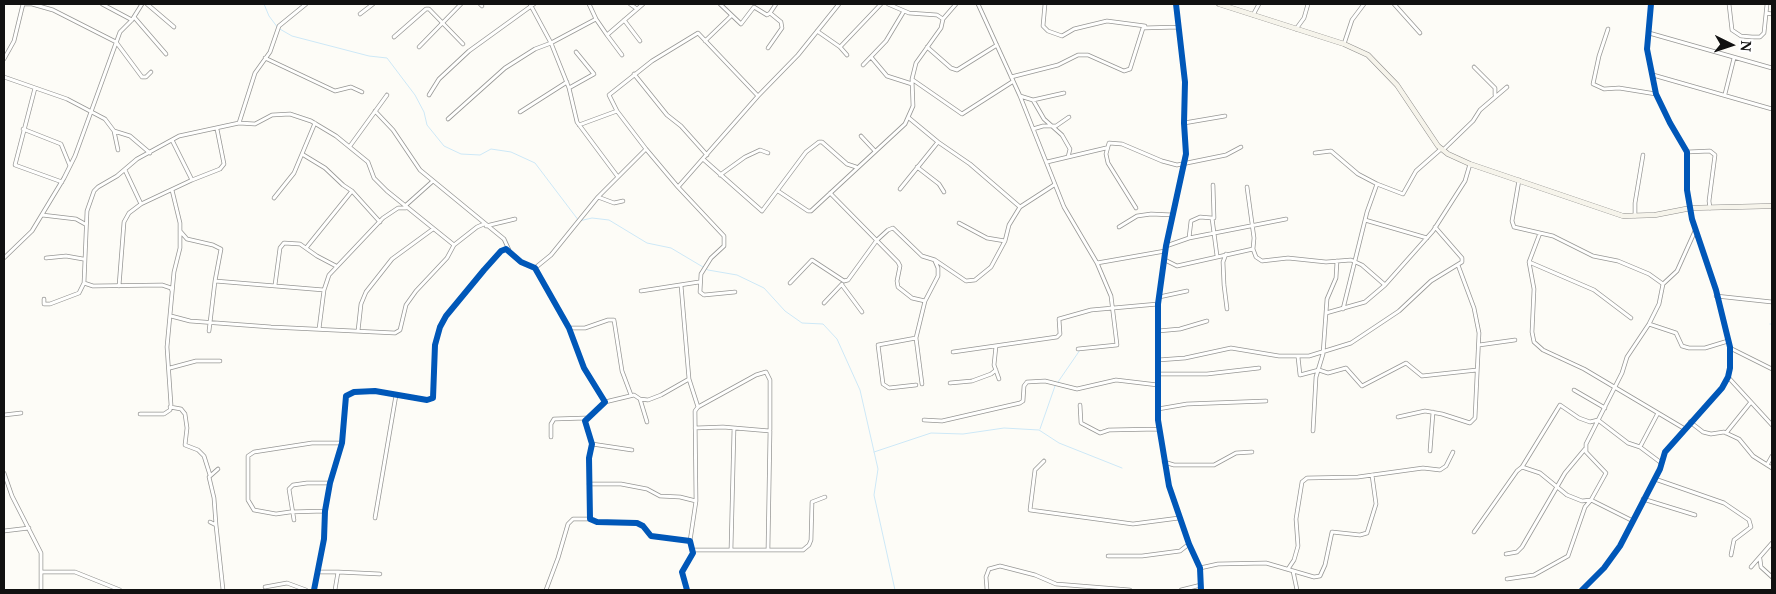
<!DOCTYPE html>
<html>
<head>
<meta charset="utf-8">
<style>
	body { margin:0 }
	#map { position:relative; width:1776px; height:594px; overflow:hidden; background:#fdfcf7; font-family:"Noto Serif",serif }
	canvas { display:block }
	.frame { position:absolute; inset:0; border:5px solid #111; pointer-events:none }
	.north { position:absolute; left:1706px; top:20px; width:50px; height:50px; -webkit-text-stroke:4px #fff; paint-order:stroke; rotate:94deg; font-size:14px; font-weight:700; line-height:20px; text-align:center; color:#111 }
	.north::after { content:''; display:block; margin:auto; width:18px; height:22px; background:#111; clip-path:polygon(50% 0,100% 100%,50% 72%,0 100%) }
</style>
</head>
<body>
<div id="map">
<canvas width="1776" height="594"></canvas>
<div class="frame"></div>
<div class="north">N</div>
</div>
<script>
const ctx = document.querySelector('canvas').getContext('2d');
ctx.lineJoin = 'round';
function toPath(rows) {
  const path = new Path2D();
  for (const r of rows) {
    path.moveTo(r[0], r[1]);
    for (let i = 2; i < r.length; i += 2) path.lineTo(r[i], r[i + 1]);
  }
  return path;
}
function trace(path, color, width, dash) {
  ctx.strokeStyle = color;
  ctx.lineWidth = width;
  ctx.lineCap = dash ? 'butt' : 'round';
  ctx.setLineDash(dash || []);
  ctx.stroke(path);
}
const stream = toPath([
	[264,4,269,16,278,28,292,36,369,56,387,58,415,95,424,112,427,125,444,146,461,154,480,155,491,149,511,152,535,163,579,221,592,218,609,220,647,243,671,248,708,270,737,275,764,288,785,311,802,323,823,324,837,339,860,390,878,469,874,495,895,590],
	[1770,324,1772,324],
	[1058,382,1080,350],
	[1040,429,1055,386],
	[874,452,931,433,963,434,1004,428,1039,430,1059,443,1122,468]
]);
const street = toPath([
	[23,4,32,4,53,10,116,42,142,77,146,77,151,72],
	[102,4,132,20],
	[147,4,174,27],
	[480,4,482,6],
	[589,4,596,19],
	[630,4,637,9],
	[720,4,741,24,754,7,767,15,770,13,781,22,782,28,768,48],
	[888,4,909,13,937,15,943,19],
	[978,4,1020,96,1064,207,1097,263,1111,296,1117,345,1078,349],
	[1045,4,1043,26,1048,31,1062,36,1074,29,1107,21,1145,26],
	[1176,4,1185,82,1184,123,1186,154,1166,246,1158,304,1158,420,1169,486,1189,544,1200,568,1201,590],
	[1394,4,1420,33],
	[1729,4,1732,30,1741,36,1752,37,1760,37,1764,33,1767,4],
	[770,13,776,4],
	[1766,13,1772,14],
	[360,14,373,4],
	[1253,15,1259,4],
	[134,17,166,54],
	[624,20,640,41],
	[1296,29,1304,18,1308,4],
	[1608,29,1599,56,1593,84,1604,89,1619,88,1656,94],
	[817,31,840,47,847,55],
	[1649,33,1772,68],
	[607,35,622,55],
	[394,37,426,9,429,9,463,44],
	[705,41,731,16],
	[1344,44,1352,20,1364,4],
	[419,47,461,4],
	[840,47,881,4],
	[927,47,951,68,957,70,997,45],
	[871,57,887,76,912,84],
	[265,58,335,91,351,87,362,92],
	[4,59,14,41,23,4],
	[863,65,886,41,904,11],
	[1474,67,1495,88,1495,95],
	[634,74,667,115,681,126,707,155],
	[1653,75,1772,109],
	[4,77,67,99,105,119,114,131,118,150],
	[1011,77,1058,65,1078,55,1088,55,1124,71,1130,69,1143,28,1178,27],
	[913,80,962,114,1012,82],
	[35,88,15,165,62,182],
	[569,88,594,74,576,52],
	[1725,94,1734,58],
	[429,95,439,79,469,51,534,4],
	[1020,96,1033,100,1064,93],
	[1033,100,1044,119,1062,135,1070,149,1068,157],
	[375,111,393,130,420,170,504,239,509,250],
	[520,112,567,82],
	[909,118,938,142,970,164,1020,207],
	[448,119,505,68,535,49,551,43,530,4],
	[239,123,255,73,270,52,279,26,306,4],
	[1184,123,1225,116],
	[579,125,617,111],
	[23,129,61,144,70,166],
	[1033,129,1043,126,1056,126,1069,117],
	[114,131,130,136,150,153],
	[861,136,875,151],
	[350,146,387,95],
	[1443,150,1473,121,1480,110,1507,87],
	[1687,152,1710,151,1715,155,1709,201,1710,208],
	[1315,153,1331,151,1358,174,1377,184,1403,194,1416,171,1441,149],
	[302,154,325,168,343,185,352,191,380,222],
	[703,159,762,211,806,152,819,142,822,142,847,164,856,167],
	[1047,162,1106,148],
	[917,167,939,184,944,192],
	[125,170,141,204,192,180,172,140],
	[720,175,745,157,760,150,768,153],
	[618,177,577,122,569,88,551,43,596,19,607,35,643,4],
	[192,180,220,169,224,164,217,129],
	[1519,180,1512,221,1514,227,1553,236,1593,256,1618,261,1649,274,1663,284],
	[1213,185,1214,218],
	[678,187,758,96,798,55,839,4],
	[1247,187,1254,238,1253,249],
	[900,189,938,142],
	[778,191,808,211,811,211,905,124,913,106,912,79,916,63,941,28,943,19,956,4],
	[830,193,898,262,900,266,897,281,898,287,912,298,925,301],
	[598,197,614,203,623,201],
	[274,198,294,173,315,123],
	[405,206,433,181],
	[1136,208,1108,163,1106,154,1109,143,1122,144,1162,161,1177,165,1226,155,1241,147],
	[42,215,76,219,85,224],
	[1635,216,1635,203,1643,155],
	[1365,220,1427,238],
	[959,223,987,238,1005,241],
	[486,226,515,219],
	[1119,227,1137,216,1151,214,1173,215],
	[180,231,187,239,213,245,221,249,215,281],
	[1540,233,1529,262,1594,290,1631,318],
	[1189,238,1286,219],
	[1166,246,1189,238,1191,221,1200,217,1212,218,1217,256],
	[306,248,352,191],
	[1226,254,1223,262,1224,285,1227,309],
	[4,258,32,231,64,178,75,156,120,32,132,20,142,4],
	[46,258,66,256,83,259],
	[1165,260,1177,266,1253,249,1256,257,1262,261,1288,258,1326,262,1351,260,1362,265,1385,285,1433,231,1465,181,1470,164],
	[1529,262,1534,289,1532,332,1534,342,1543,350,1584,369,1685,429],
	[1097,263,1165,251],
	[535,268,551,255,598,197,646,149],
	[84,283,93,286,162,285,171,288,172,291],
	[790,283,812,260,844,281,848,280,877,240,888,230,893,228,922,256,935,260,966,281,975,280,991,267,1005,241,1009,225,1020,207,1054,185],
	[275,285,280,248,284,243,300,244,317,256,336,266],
	[681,285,689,379,698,407,695,411,696,501],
	[842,285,862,312],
	[119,286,124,222,129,213,141,204],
	[641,291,699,282],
	[735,292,704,295,700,292,701,274,711,258,724,246,724,236,678,187,646,149,617,111,609,95,652,61,698,33,758,96],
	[1716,296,1772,302],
	[1159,297,1187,291],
	[44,299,44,304,50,304,79,293,84,283,87,211,94,191,98,187,117,176,137,159,179,136,239,123,255,124,272,115,290,114,311,121,336,136,368,162,374,178,387,191,454,245],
	[824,303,842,284],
	[1343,309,1367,212,1377,184],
	[1326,313,1365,302,1385,285],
	[171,316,190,321,271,327,395,333,400,330,406,305,416,291,447,258,454,245,477,227,484,224],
	[1649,324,1676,333,1682,346,1689,348,1705,348,1728,341],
	[569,328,585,328,608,320,614,320,622,371,631,395],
	[319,329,324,290,329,275,383,218,398,208,406,208],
	[209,331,215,281,324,290],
	[358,331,361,304,366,292,392,259,433,229],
	[1158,331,1180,329,1207,321],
	[1479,345,1515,340],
	[996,346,994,365,999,379],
	[1730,348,1772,369],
	[953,352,1057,337,1060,334,1059,319,1091,310,1158,304],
	[1298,357,1300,375,1319,370,1328,373,1346,368,1362,386,1406,363,1422,376,1477,370],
	[1158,360,1185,358,1231,348,1279,356,1309,356,1351,343,1399,311,1431,281,1462,262,1462,258,1435,227],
	[170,368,196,361,220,361],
	[1158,374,1207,374,1259,368],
	[1728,377,1772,425],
	[950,383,972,381,991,374,996,370],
	[922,384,916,338,925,301,938,276,938,268,935,261],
	[916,385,889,388,883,384,878,345,916,338],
	[1574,390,1605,408],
	[640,399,647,422],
	[605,402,634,395,640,399,648,400,661,395,689,379],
	[1080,405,1081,423,1100,433,1109,430,1159,429],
	[170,407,181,409,185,414,187,428,185,445,198,450,204,456,210,475],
	[698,407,756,375,766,372,770,380,770,430],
	[1158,409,1187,404,1266,401],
	[140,414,164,414,170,410,171,405,167,347,174,272,180,248,180,223,172,190],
	[4,415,21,413],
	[1398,417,1425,411,1442,414,1470,423,1475,418,1479,333,1474,308,1458,265],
	[924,420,942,421,1020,403,1023,401,1024,386,1027,382,1045,381,1077,389,1116,380,1158,385],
	[1690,422,1703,432,1711,434,1724,432,1739,439,1753,456,1772,468],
	[695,428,723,427,770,431,768,548],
	[1313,431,1316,377,1323,354,1327,299,1336,278,1337,261],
	[1726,433,1751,402],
	[551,437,551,424,554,419,586,418],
	[592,444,632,450],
	[1640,447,1658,413],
	[1430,451,1433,412],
	[1044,461,1035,470,1030,510,1133,524,1179,518],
	[1164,462,1174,465,1214,465,1236,453,1252,452],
	[1767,465,1772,456],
	[1522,467,1560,405,1579,418,1590,422,1598,420,1628,443,1640,447,1660,462],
	[4,473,12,496,41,553,41,590],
	[1655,479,1724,503,1749,520,1751,527,1734,540,1731,555],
	[589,484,621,484,647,489,660,496,680,497,696,501,690,541],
	[1643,499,1695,515],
	[325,511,290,512,276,514,254,510,248,500,248,456,254,452,312,443,342,443],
	[375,518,396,395],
	[294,520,289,489,293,485,307,483,330,483],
	[210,522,216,525,223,590],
	[216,525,214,498,209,477,218,469],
	[4,531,29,528],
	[1474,532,1517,471,1522,467,1540,473,1567,495,1582,501,1591,500,1633,521],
	[731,549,734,428],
	[694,550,803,550,809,545,811,540,812,502,825,497],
	[1506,554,1517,552,1522,547,1565,473,1585,449],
	[1108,556,1142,556,1180,551,1189,544],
	[1760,559,1761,567,1772,577],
	[1751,567,1772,543],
	[1200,568,1218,564,1266,563,1314,577,1320,576,1325,565,1332,532,1360,535,1367,533,1376,504,1372,475],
	[1288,569,1294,560,1298,546,1296,519,1302,482,1307,478,1358,477,1423,468,1440,470,1446,466,1453,452],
	[1293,571,1297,590],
	[42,572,75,572,120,590],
	[319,572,338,572,335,590],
	[338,572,380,574],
	[1507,579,1534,575,1568,556,1585,507,1591,500,1606,473,1586,452,1586,444,1622,373,1627,357,1649,324,1659,304,1663,284,1677,271,1695,231],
	[265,587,287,583,306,590],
	[314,590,324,539,325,511,330,483,342,443,346,396,354,392,375,391,427,400,433,398,435,345,440,327,446,316,484,270,501,251,506,249,521,262,535,268,569,328,584,368,605,402,585,421,592,444,589,458,590,519,597,522,637,523,643,526,651,536,690,541,693,553,682,572,687,590],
	[546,590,558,558,568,524,573,519,590,519],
	[987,590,986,577,989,569,1000,566,1035,575,1056,584,1130,590],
	[1181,590,1201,585],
	[1582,590,1604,568,1620,546,1660,469,1665,452,1722,388,1728,377,1730,368,1730,347,1716,290,1692,219,1687,190,1687,152,1670,123,1656,94,1647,49,1651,4]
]);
const secondary = toPath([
	[1219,4,1344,44,1368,55,1397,85,1438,146,1448,154,1470,164,1623,216,1655,215,1691,208,1772,206]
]);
const cycleway = toPath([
	[1176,4,1185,82,1184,123,1186,154,1166,246,1158,304,1158,420,1169,486,1189,544,1200,568,1201,590],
	[314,590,324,539,325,511,330,483,342,443,346,396,354,392,375,391,427,400,433,398,435,345,440,327,446,316,484,270,501,251,506,249,521,262,535,268,569,328,584,368,605,402,585,421,592,444,589,458,590,519,597,522,637,523,643,526,651,536,690,541,693,553,682,572,687,590],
	[1582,590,1604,568,1620,546,1660,469,1665,452,1722,388,1728,377,1730,368,1730,347,1716,290,1692,219,1687,190,1687,152,1670,123,1656,94,1647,49,1651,4]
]);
trace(stream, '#cde8f7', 1);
trace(street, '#979795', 4.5);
trace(secondary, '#8e8d8b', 5.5);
trace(street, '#fffffe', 3);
trace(secondary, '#f6f4eb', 4.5);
trace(cycleway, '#0057b8', 6);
</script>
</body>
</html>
